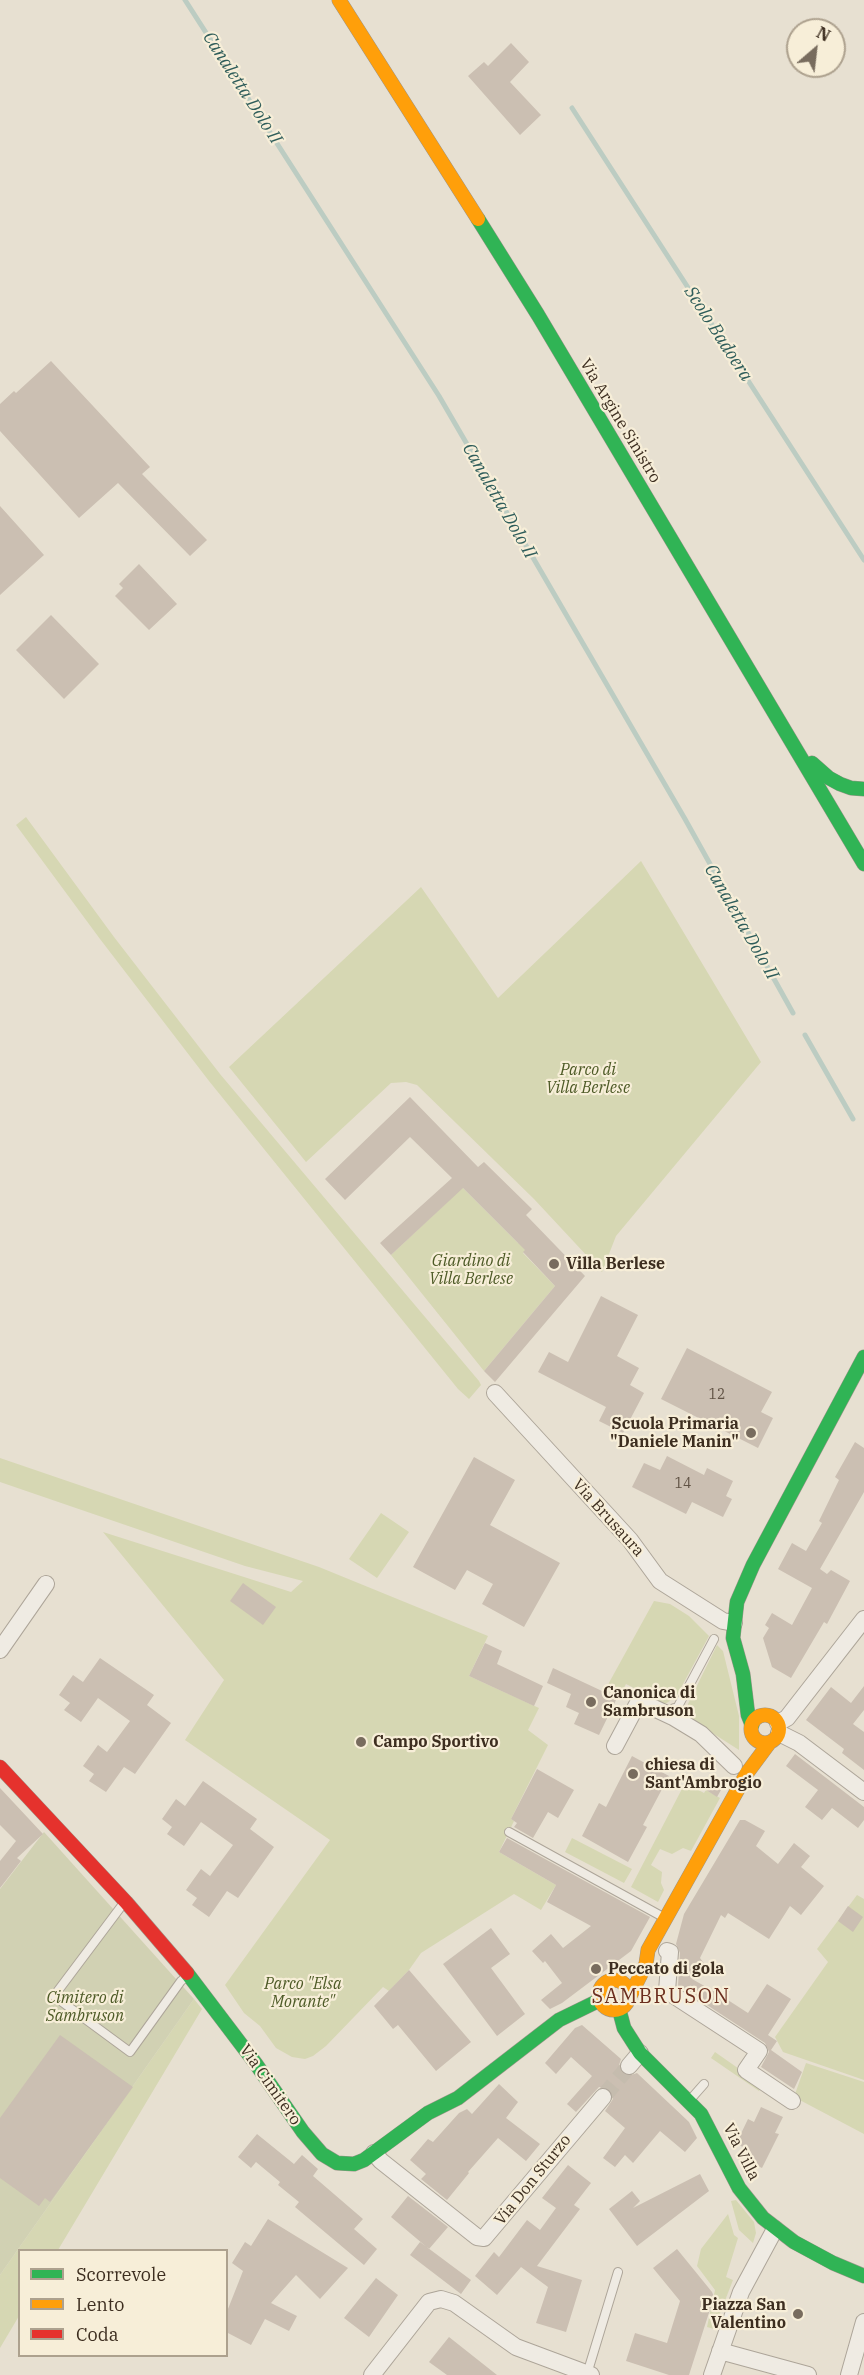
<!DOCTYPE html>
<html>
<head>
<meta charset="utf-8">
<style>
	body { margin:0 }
	#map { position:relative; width:864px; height:2375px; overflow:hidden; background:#e7e0d1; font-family:"IBM Plex Serif",serif }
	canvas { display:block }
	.legend { position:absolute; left:18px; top:2249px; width:210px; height:108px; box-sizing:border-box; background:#f7eed8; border:2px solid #ada18e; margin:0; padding:8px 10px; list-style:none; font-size:18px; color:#3d2e20 }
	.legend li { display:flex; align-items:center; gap:12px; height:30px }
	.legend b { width:30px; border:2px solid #ada18e }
	.north { position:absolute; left:786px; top:18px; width:60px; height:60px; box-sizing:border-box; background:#f7eed8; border:2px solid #ada18e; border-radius:50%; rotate:28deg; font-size:16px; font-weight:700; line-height:24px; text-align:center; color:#3d2e20 }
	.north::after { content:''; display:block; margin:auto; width:21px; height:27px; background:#786c5e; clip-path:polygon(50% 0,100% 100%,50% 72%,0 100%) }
</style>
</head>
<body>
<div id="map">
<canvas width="864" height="2375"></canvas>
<ul class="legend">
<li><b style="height:8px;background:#30b455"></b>Scorrevole</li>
<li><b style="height:8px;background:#ff9f0a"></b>Lento</li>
<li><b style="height:8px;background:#e5322d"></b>Coda</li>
</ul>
<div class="north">N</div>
</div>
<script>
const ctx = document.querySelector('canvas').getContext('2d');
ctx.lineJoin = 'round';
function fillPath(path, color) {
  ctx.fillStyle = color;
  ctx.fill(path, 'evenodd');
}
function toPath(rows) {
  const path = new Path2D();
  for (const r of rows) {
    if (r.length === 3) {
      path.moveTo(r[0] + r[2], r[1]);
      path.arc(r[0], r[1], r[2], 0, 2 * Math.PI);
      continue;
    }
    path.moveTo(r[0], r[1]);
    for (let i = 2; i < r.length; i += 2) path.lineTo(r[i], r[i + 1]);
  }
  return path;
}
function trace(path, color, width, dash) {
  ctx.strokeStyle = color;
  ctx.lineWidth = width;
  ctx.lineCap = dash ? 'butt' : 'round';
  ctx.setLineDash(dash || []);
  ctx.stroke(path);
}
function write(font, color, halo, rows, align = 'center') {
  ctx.font = font + ' "IBM Plex Serif",serif';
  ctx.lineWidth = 4.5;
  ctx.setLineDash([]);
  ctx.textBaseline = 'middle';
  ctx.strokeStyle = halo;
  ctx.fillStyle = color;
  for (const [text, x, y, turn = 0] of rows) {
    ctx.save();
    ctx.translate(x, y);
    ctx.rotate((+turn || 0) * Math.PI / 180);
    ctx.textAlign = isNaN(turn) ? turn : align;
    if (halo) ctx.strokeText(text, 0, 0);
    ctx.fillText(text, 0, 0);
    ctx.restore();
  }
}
const green = toPath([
	[26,817,114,937,220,1074,479,1381,481,1385,469,1399,458,1389,209,1081,100,939,16,825],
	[641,861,761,1062,616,1236,602,1272,534,1199,417,1085,406,1082,391,1083,306,1162,229,1067,421,887,498,998],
	[460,1185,518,1243,531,1244,523,1253,555,1286,484,1371,391,1255,445,1204,444,1199],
	[0,1458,319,1567,488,1636,469,1676,539,1708,528,1730,548,1745,511,1819,514,1821,499,1852,556,1885,541,1910,514,1894,421,1953,409,1970,389,1991,383,1987,326,2046,313,2056,305,2059,292,2057,276,2048,260,2026,244,2013,225,1985,330,1840,185,1740,224,1680,103,1532,291,1592,303,1581,245,1566,0,1482],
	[381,1513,409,1532,377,1578,349,1559],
	[654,1601,670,1604,689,1616,709,1636,676,1697,665,1704,626,1684,619,1697,605,1690],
	[717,1645,723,1651,739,1716,739,1750,692,1720,686,1714,686,1708],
	[685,1783,704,1793,706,1790,720,1798,691,1851,683,1848,672,1854,660,1849,651,1865,662,1872,661,1883,664,1890,658,1902,631,1887],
	[572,1838,632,1869,624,1883,565,1852],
	[857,1895,864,1899,864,2080,783,2052,775,2037,828,1962,817,1949],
	[194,1999,202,2009,58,2250,20,2250,19,2316,0,2348,0,2275],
	[715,2052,762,2085,759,2091,711,2058],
	[806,2063,864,2082,864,2134,794,2097],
	[736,2200,754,2222,756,2233,753,2243,739,2230,731,2201],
	[728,2214,734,2235,738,2238,726,2277,733,2280,714,2329,707,2327,715,2290,697,2266,701,2249]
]);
const cemetery = toPath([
	[44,1832,194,1999,0,2275,0,1889]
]);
const stream = toPath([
	[185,0,439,396,685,819,793,1013],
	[572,108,864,560],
	[805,1035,853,1119]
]);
const building = toPath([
	[511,43,529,62,510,82,541,115,520,135,468,76,484,62,488,66],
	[51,361,150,467,142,474,207,540,190,556,118,483,79,518,0,431,0,404,14,391,16,393],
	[0,506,44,555,0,595],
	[139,564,177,604,149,630,115,596,123,588,119,584],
	[51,615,99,664,64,699,16,650],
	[410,1097,478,1167,484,1162,532,1209,526,1215,585,1276,495,1382,484,1371,555,1286,523,1252,525,1250,463,1188,391,1255,380,1243,452,1178,410,1137,345,1200,325,1179],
	[601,1296,638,1315,617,1356,639,1368,630,1385,644,1393,623,1433,599,1421,606,1407,538,1372,549,1352,568,1362],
	[687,1348,772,1392,761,1412,773,1418,758,1448,661,1399],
	[855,1442,864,1448,864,1492,820,1569,827,1574,831,1570,850,1581,827,1624,824,1622,791,1678,772,1667,763,1638,769,1628,765,1625,772,1613,792,1625,812,1588,778,1569,792,1543,806,1551,822,1523,819,1521,839,1480,835,1477],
	[667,1456,704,1475,707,1468,733,1481,726,1496,732,1499,723,1517,692,1502,686,1514,632,1487,644,1463,660,1470],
	[474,1457,515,1480,490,1525,560,1563,524,1627,482,1604,493,1584,467,1570,455,1590,413,1567],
	[243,1583,276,1607,263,1625,230,1601],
	[485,1643,502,1651,497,1664,543,1686,534,1706,469,1676],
	[100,1658,154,1695,147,1705,171,1723,135,1774,124,1767,106,1792,89,1781,94,1774,83,1766,98,1745,107,1752,130,1721,98,1698,81,1722,64,1710,70,1703,59,1695,73,1675,83,1682],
	[553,1668,617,1698,599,1735,574,1724,579,1713,566,1707,571,1694,547,1683],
	[864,1686,864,1710,853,1724,864,1732,864,1770,842,1753,844,1749,806,1720,831,1687,851,1703],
	[795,1754,864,1807,864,1820,858,1828,832,1808,822,1820,805,1807,818,1790,786,1766],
	[632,1756,669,1776,643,1825,647,1827,628,1862,582,1836,599,1803,606,1807],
	[537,1769,574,1790,558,1818,548,1812,533,1838,514,1827,517,1823,511,1819],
	[714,1777,725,1783,717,1797,706,1790],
	[203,1781,257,1819,250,1829,274,1847,238,1898,227,1891,209,1917,192,1905,197,1898,186,1890,201,1869,210,1876,233,1845,201,1822,184,1846,167,1834,172,1827,162,1819,176,1799,185,1806],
	[0,1788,43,1834,17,1858,21,1861,0,1888,0,1861,16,1841,0,1825],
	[740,1820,745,1820,765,1831,756,1846,778,1864,794,1843,810,1856,801,1867,824,1886,801,1915,790,1906,769,1939,728,1913,725,1918,721,1915,700,1958,708,1969,692,1979,717,1993,748,2013,767,1984,791,1999,768,2035,777,2041,771,2050,802,2072,794,2089,761,2067,769,2052,765,2043,678,1986,680,1953,676,1944,684,1914],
	[507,1838,650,1917,631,1951,562,2003,550,2009,541,2000,562,1983,545,1961,543,1963,532,1951,551,1934,563,1948,591,1926,547,1902,556,1885,499,1852],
	[848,1906,863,1917,853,1932,838,1921],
	[491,1928,510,1954,491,1968,525,2014,497,2036,443,1964],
	[409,1970,471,2042,436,2071,398,2025,393,2029,374,2006],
	[582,2025,621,2059,619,2065,622,2074,628,2076,637,2073,689,2122,697,2138,685,2152,660,2131,633,2163,625,2155,615,2167,603,2158,625,2128,605,2111,613,2099,613,2093,605,2087,599,2087,576,2112,567,2104,592,2076,571,2057,556,2074,545,2063,575,2028],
	[60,2035,133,2087,50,2202,45,2198,39,2206,0,2178,0,2118],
	[499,2084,518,2102,506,2118,540,2144,526,2161,498,2138,468,2172,469,2173,447,2200,421,2179,426,2174,410,2160,428,2139,433,2142,459,2113,467,2109,472,2114],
	[761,2107,783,2117,775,2133,779,2134,762,2168,745,2160,750,2150,736,2144,748,2119,754,2122],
	[257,2134,294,2164,302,2155,318,2169,313,2176,363,2219,354,2229,377,2249,364,2265,295,2207,299,2202,278,2185,280,2182,256,2162,251,2168,238,2157],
	[568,2165,591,2183,574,2205,580,2209,537,2266,582,2280,566,2332,536,2323,548,2287,521,2267,497,2295,475,2276,494,2252,499,2257,527,2220,540,2230,556,2208,542,2198],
	[700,2174,709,2191,637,2246,609,2209,632,2191,640,2201,633,2208],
	[408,2196,448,2227,429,2249,391,2217],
	[268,2219,348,2268,320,2299,296,2275,271,2303,297,2316,289,2331,265,2319,251,2345,226,2332,226,2314,243,2271,232,2263,245,2242,251,2246],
	[420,2242,471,2280,461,2294,410,2255],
	[677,2249,712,2292,714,2297,689,2375,669,2375,626,2361,635,2333,667,2343,680,2301,653,2268],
	[376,2278,398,2295,369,2337,344,2318],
	[449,2337,497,2375,447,2375,429,2362]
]);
const streetTunnel = toPath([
	[603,2097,629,2066]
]);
const lane = toPath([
	[675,1712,714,1639],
	[509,1832,663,1917],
	[123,1904,54,1996,130,2052,181,1981,188,1976],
	[689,2101,704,2084],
	[587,2374,618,2272]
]);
const street = toPath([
	[495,1393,630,1540,660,1581,723,1621,734,1623],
	[0,1650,46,1584],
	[675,1712,673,1717,701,1734,734,1766],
	[778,1723,787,1718,864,1619],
	[779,1733,799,1743,864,1792],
	[615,1746,639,1701,673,1717],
	[667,1951,670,1952,667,1991,759,2051,746,2070,792,2101],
	[629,2066,640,2053],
	[374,2153,381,2161,477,2237,484,2238,603,2097],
	[720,2351,808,2375],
	[372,2375,429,2302,441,2299,454,2303,516,2347,591,2375],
	[712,2375,741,2292,775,2229],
	[849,2375,864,2322]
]);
const fast = toPath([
	[478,219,538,315,864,864],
	[812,763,829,778,840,784,851,788,864,789],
	[752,1725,748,1715,743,1674,733,1638,737,1602,753,1565,864,1357],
	[187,1973,256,2064,303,2132,322,2154,337,2163,354,2164,364,2160,428,2113,458,2098,559,2020,600,2000],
	[619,2009,624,2028,640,2053,701,2114,739,2188,763,2218,794,2242,833,2263,864,2276]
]);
const slow = toPath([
	[339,0,478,219],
	[765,1729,14],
	[614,1995,15],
	[629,1998,646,1964,648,1950,747,1773,770,1742]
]);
const jam = toPath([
	[0,1767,126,1902,187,1973]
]);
const markers = [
	[554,1264,6,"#786c5e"],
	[751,1433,6,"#786c5e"],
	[591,1702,6,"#786c5e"],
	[361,1742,6,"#786c5e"],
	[633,1774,6,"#786c5e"],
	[596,1969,6,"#786c5e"],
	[798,2314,6,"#786c5e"]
];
const numberNames = [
	["12",717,1395],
	["14",683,1484]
];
const streetNames = [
	["Via Argine Sinistro",620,421,59],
	["Via Brusaura",608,1518,48],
	["Via Cimitero",270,2085,55],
	["Via Villa",741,2152,63],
	["Via Don Sturzo",533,2180,-51]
];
const parkNames = [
	["Parco di",588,1070],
	["Villa Berlese",588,1088],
	["Giardino di",471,1261],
	["Villa Berlese",471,1279],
	["Parco \"Elsa",303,1984],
	["Morante\"",303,2002],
	["Cimitero di",85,1998],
	["Sambruson",85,2016]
];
const poiNames = [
	["Villa Berlese",566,1264],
	["Scuola Primaria",739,1424,"right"],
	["\"Daniele Manin\"",739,1442,"right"],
	["Canonica di",603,1693],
	["Sambruson",603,1711],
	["Campo Sportivo",373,1742],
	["chiesa di",645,1765],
	["Sant'Ambrogio",645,1783],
	["Peccato di gola",608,1969],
	["Piazza San",786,2305,"right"],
	["Valentino",786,2323,"right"]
];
const waterNames = [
	["Canaletta Dolo II",242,88,57],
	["Scolo Badoera",718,334,57],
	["Canaletta Dolo II",499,501,60],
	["Canaletta Dolo II",741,922,60]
];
const quarterNames = [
	["SAMBRUSON",661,1997]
];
fillPath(green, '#d6d7b3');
fillPath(cemetery, '#d1d1b3');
trace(stream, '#bcccc2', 5);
fillPath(building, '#cbbfb2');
trace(streetTunnel, '#c5bcae', 16, [16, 8]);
trace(lane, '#ada599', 10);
trace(street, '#ada599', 18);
trace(fast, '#9c958a', 15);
trace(slow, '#9c958a', 15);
trace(jam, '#9c958a', 15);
trace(lane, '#efebe3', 8);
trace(street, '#efebe3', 16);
trace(fast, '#30b455', 14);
trace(slow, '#ff9f0a', 14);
trace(jam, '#e5322d', 14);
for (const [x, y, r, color] of markers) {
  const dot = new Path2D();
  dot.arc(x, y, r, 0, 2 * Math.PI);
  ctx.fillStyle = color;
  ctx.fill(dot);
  trace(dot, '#f7eed8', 2);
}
write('14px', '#605244', null, numberNames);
write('16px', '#3d2e20', '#f7eed8', streetNames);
write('italic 16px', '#4d5a26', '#f7eed8', parkNames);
write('bold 16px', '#3d2e20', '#f7eed8', poiNames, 'left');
write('italic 18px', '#2f5d5a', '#f7eed8', waterNames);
ctx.letterSpacing = '1.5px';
write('20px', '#6b2e1e', '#f7eed8', quarterNames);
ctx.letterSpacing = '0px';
</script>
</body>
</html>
